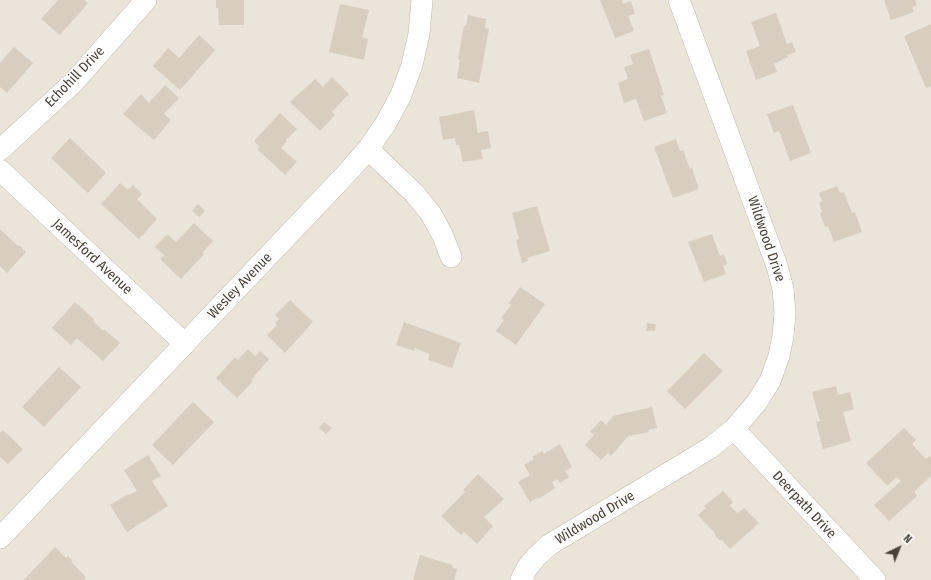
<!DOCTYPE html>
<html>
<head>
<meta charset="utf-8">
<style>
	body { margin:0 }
	#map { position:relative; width:931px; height:580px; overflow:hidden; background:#f6f2eb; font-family:"Fira Sans Condensed",sans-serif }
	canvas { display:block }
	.north { position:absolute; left:879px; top:528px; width:40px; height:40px; -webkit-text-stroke:3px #fff; paint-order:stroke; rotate:43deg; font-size:11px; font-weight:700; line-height:16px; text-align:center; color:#4b4339 }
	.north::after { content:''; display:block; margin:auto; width:14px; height:18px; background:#4b4339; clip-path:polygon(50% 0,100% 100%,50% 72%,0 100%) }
</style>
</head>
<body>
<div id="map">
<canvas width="931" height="580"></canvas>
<div class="north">N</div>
</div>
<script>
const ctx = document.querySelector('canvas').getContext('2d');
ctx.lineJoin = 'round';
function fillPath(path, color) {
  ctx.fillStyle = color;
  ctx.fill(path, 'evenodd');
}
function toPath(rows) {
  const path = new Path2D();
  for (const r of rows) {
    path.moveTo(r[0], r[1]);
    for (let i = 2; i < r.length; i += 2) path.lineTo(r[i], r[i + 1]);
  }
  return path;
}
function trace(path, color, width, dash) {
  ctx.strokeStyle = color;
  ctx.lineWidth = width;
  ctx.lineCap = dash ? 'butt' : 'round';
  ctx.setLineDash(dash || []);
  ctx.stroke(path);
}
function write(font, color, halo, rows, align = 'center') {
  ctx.font = font + ' "Fira Sans Condensed",sans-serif';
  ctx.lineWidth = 3;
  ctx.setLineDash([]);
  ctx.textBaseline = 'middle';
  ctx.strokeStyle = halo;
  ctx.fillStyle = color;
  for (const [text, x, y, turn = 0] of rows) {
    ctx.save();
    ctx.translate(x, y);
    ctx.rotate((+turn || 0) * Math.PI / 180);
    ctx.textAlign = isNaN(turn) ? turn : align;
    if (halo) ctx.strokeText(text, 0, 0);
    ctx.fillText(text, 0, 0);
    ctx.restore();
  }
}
const residential = toPath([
	[0,0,931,0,931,580,0,580]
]);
const building = toPath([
	[58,0,84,0,88,3,60,35,41,19],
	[216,0,244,0,244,25,219,25,218,8,216,8],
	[600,0,622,0,623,4,631,1,635,14,628,16,634,31,615,38],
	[884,0,915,0,917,5,912,7,914,12,891,20],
	[340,4,369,10,362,37,368,39,364,60,329,52],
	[776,13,787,44,792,42,796,52,787,55,788,57,774,64,777,72,756,80,746,51,760,46,751,22],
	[468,15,486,19,485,28,489,29,479,83,457,78,460,60,458,59,464,26,466,26],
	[931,24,931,86,926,88,904,36],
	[199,35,215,50,180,90,153,66,168,48,179,58],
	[14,47,33,63,7,93,0,87,0,63],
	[649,49,664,95,661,96,667,113,644,121,636,99,624,103,618,83,628,79,624,67,633,64,630,55],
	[332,77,349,94,332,112,335,115,320,131,290,102,315,79,323,87],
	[165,85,179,98,164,114,171,120,154,140,123,114,141,94,149,103],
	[793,105,811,153,790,161,779,131,774,133,767,114],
	[474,110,478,133,488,131,491,148,481,150,483,159,463,162,459,145,456,145,455,138,443,140,439,117],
	[280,113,297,129,286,140,287,141,281,148,297,162,285,175,257,149,260,147,254,141],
	[70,138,106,173,88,193,51,158],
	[676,139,680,151,683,150,690,169,692,168,699,189,673,198,654,147],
	[120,183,128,190,133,185,142,194,137,199,157,219,139,239,101,204],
	[837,186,840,193,844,192,852,213,855,212,862,232,834,242,828,226,825,227,820,213,822,212,819,203,822,201,819,193],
	[198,204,205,211,199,217,192,211],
	[537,206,550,251,527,258,528,261,522,263,516,240,519,239,512,213],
	[194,223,213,241,202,253,204,254,181,279,160,259,164,255,155,247,167,234,176,242],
	[0,229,18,246,19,245,26,252,7,273,0,266],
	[712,234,720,256,724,254,727,264,723,266,726,274,704,282,688,242],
	[520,287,545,304,516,345,496,331,504,320,501,318,511,305,509,303],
	[290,300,313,322,285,353,267,335,277,325,275,323,279,319,275,315],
	[75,302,94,319,93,321,103,331,104,329,120,343,103,361,77,338,71,345,52,328],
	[404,322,461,343,452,368,428,360,430,354,415,348,414,351,396,345],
	[647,323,656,324,655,331,646,331],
	[248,349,255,356,260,351,269,359,251,380,253,381,237,398,216,378,235,357,238,360],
	[704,353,723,371,685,409,667,391],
	[59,367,81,387,44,427,22,407],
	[836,386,838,395,850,392,854,409,843,412,851,441,823,449,816,422,820,421,812,392],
	[193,402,214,422,173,465,152,445],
	[652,407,657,428,648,430,649,432,630,436,629,435,611,456,608,453,601,460,585,445,594,435,590,432,601,420,606,425,613,416],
	[324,422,332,428,326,434,319,428],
	[904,428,916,440,912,444,926,459,930,456,931,457,931,476,914,492,917,496,889,521,874,505,901,481,897,477,887,486,866,463],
	[3,430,23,449,8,464,0,457,0,433],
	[560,444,572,467,565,471,569,477,560,483,557,479,552,482,555,488,539,499,538,497,530,502,518,482,530,475,524,465,534,459,532,457,542,451,544,454],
	[148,455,161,476,152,481,168,506,127,532,110,505,128,494,129,495,137,491,124,470],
	[478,474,504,499,484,517,493,526,477,544,464,532,461,535,441,516,465,492,463,490],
	[723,491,733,502,730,506,734,510,738,513,744,508,759,523,730,549,722,540,719,540,715,535,715,533,698,515,706,508,704,506],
	[55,547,66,558,68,556,73,561,71,562,86,577,83,580,24,580],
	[420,555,453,565,452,568,457,569,454,580,413,580]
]);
const minor = toPath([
	[368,149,415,194,431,214,442,234,451,257],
	[0,150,73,83,146,0],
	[0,170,185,344],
	[734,429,875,580],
	[0,538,347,173,368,149,386,123,401,95,412,65,419,34,422,0],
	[521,580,527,568,536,557,549,545,710,448,734,429,757,402,770,381,779,356,783,336,785,313,783,289,777,266,679,0]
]);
const streetNames = [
	["Echohill Drive",75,77,-46],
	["Wildwood Drive",766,239,71],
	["Jamesford Avenue",92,257,43],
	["Wesley Avenue",240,286,-46],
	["Deerpath Drive",804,505,47],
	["Wildwood Drive",595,518,-31]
];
fillPath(residential, '#eae4d9');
fillPath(building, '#d8cec0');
trace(minor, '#c2baad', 22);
trace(minor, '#fff', 21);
write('14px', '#4b4339', '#fff', streetNames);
</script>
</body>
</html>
